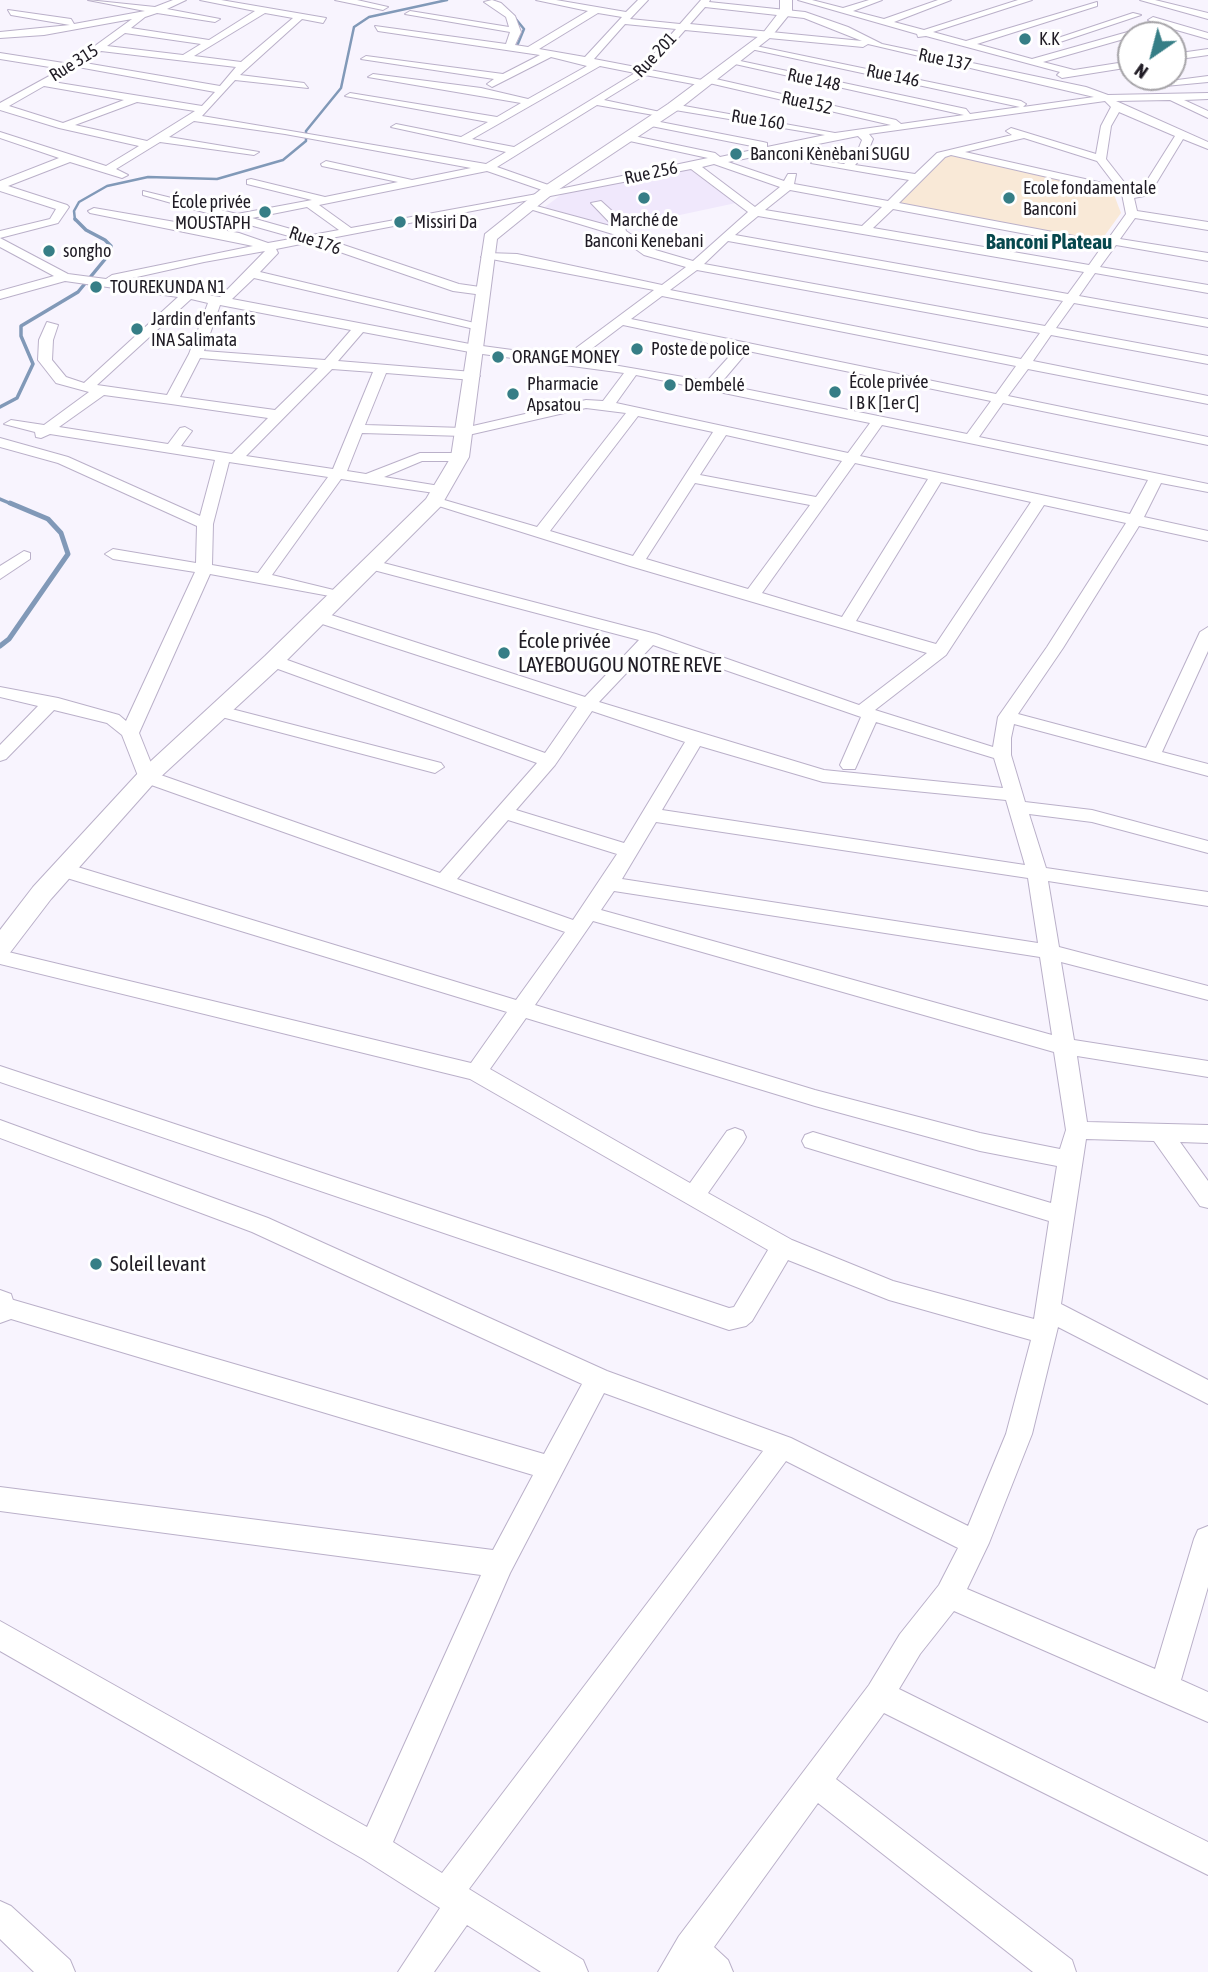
<!DOCTYPE html>
<html>
<head>
<meta charset="utf-8">
<style>
	body { margin:0 }
	#map { position:relative; width:1208px; height:1972px; overflow:hidden; background:#f8f4fe; font-family:"Asap Condensed",sans-serif }
	canvas { display:block }
	.north { position:absolute; left:1117px; top:21px; width:70px; height:70px; box-sizing:border-box; background:#fff; border:2px solid #a6a4a8; border-radius:50%; rotate:215deg; font-size:19px; font-weight:700; line-height:28px; text-align:center; color:#201c25 }
	.north::after { content:''; display:block; margin:auto; width:24px; height:32px; background:#367e86; clip-path:polygon(50% 0,100% 100%,50% 72%,0 100%) }
</style>
</head>
<body>
<div id="map">
<canvas width="1208" height="1972"></canvas>
<div class="north">N</div>
</div>
<script>
const ctx = document.querySelector('canvas').getContext('2d');
ctx.lineJoin = 'round';
function fillPath(path, color) {
  ctx.fillStyle = color;
  ctx.fill(path, 'evenodd');
}
function toPath(rows) {
  const path = new Path2D();
  for (const r of rows) {
    path.moveTo(r[0], r[1]);
    for (let i = 2; i < r.length; i += 2) path.lineTo(r[i], r[i + 1]);
  }
  return path;
}
function trace(path, color, width, dash) {
  ctx.strokeStyle = color;
  ctx.lineWidth = width;
  ctx.lineCap = dash ? 'butt' : 'round';
  ctx.setLineDash(dash || []);
  ctx.stroke(path);
}
function write(font, color, halo, rows, align = 'center') {
  ctx.font = font + ' "Asap Condensed",sans-serif';
  ctx.lineWidth = 6;
  ctx.setLineDash([]);
  ctx.textBaseline = 'middle';
  ctx.strokeStyle = halo;
  ctx.fillStyle = color;
  for (const [text, x, y, turn = 0] of rows) {
    ctx.save();
    ctx.translate(x, y);
    ctx.rotate((+turn || 0) * Math.PI / 180);
    ctx.textAlign = isNaN(turn) ? turn : align;
    if (halo) ctx.strokeText(text, 0, 0);
    ctx.fillText(text, 0, 0);
    ctx.restore();
  }
}
const built = toPath([
	[688,168,736,203,619,228,537,213,562,194]
]);
const education = toPath([
	[946,154,1113,192,1121,213,1100,242,897,204]
]);
const streamFar2 = toPath([
	[515,18,524,29,517,46],
	[75,220,74,211,79,202,107,186,148,177,217,179,283,160,306,141,306,131,341,88,354,27,369,17,447,0]
]);
const streamFar1 = toPath([
	[0,407,17,398,33,364,21,336,21,326,78,292,111,252,111,246,105,240,86,230,75,219],
	[0,499,14,505]
]);
const stream = toPath([
	[0,646,9,639,68,554,61,533,48,519,10,503]
]);
const minor = toPath([
	[88,0,155,7,173,0,186,0,167,9,220,19,215,22,157,13,145,17,131,28,209,40,255,11,200,0,221,0,326,18,323,23,302,19,240,75,304,83,308,88,235,80,202,116,486,164,506,152,391,127,396,124,461,137,488,122,345,96,350,93,497,117,521,103,368,77,373,74,481,88,528,99,587,66,551,57,492,87,487,84,494,79,361,59,366,56,503,74,540,55,378,31,375,26,506,44,510,32,405,14,410,11,509,27,506,17,484,2,492,0,501,3,515,16,521,32,515,45,528,47,588,11,536,0,556,0,626,12,638,0,648,0,630,19,680,24,701,0,710,0,709,2,805,12,848,27,882,44,1086,87,1108,95,1208,93,1208,99,1184,100,1208,111,1208,118,1170,100,1116,101,1208,142,1208,149,1183,139,1149,195,1134,198,1137,211,1208,222,1208,230,1135,218,1120,239,1208,253,1208,261,1116,245,1100,267,1208,285,1208,293,1095,273,1079,296,1208,319,1208,327,1074,303,1056,328,1208,356,1208,364,1051,335,1033,361,1208,396,1208,404,1028,369,1008,396,1208,437,1208,445,1003,403,979,437,1208,484,1208,492,1161,483,1144,517,1208,531,1208,541,1139,526,1063,648,1018,714,1146,748,1200,632,1208,627,1208,651,1162,752,1208,764,1208,776,1014,724,1011,738,1011,755,1025,802,1092,810,1208,841,1208,853,1092,822,1029,814,1046,868,1208,892,1208,906,1048,881,1059,947,1208,986,1208,1000,1061,962,1074,1040,1208,1061,1208,1077,1077,1056,1087,1122,1208,1125,1208,1143,1180,1142,1208,1181,1208,1208,1200,1206,1154,1141,1086,1139,1061,1304,1208,1380,1208,1404,1058,1327,1032,1434,989,1543,967,1589,1155,1669,1194,1539,1198,1530,1208,1526,1208,1587,1181,1680,1208,1692,1208,1722,954,1611,920,1654,899,1689,1208,1842,1208,1875,884,1713,836,1779,1072,1960,1076,1972,1033,1972,818,1803,714,1947,728,1960,733,1972,658,1972,679,1936,869,1685,900,1634,939,1585,958,1548,786,1461,469,1889,583,1960,588,1972,541,1972,467,1925,434,1972,398,1972,440,1908,363,1859,0,1651,0,1621,367,1827,481,1575,0,1511,0,1487,493,1550,533,1475,1,1316,0,1296,544,1454,582,1384,252,1232,0,1138,0,1120,268,1218,607,1371,791,1438,968,1526,1006,1434,1031,1340,889,1300,788,1260,752,1321,746,1326,729,1330,0,1082,0,1066,729,1308,734,1307,768,1250,470,1079,0,964,0,950,471,1063,507,1012,57,875,54,870,57,865,71,865,516,1000,565,932,140,781,122,735,107,723,54,710,6,759,0,761,0,745,38,706,0,697,0,687,58,698,119,715,126,721,195,572,113,559,105,554,113,549,196,563,197,526,58,463,0,447,0,438,68,457,200,516,215,460,50,434,41,438,36,437,35,432,4,424,11,420,44,425,89,392,56,383,38,360,39,340,47,322,58,325,53,340,52,360,66,377,84,383,178,297,65,281,0,299,0,291,54,276,0,247,0,231,50,219,56,209,0,191,0,181,59,158,0,138,0,132,106,166,139,146,59,128,0,110,0,103,62,69,0,59,0,53,70,64,132,19,44,35,0,38,0,32,70,25,11,15,8,10,71,19,74,24,145,11,88,0],
	[705,7,804,18,862,41,690,24,705,7],
	[265,13,293,18,241,62,194,56,265,13],
	[598,13,622,17,585,57,539,49,598,13],
	[625,24,676,29,641,68,594,59,625,24],
	[685,30,863,47,868,44,1094,97,1023,107,1026,104,1021,101,751,45,746,48,1020,107,970,114,966,109,731,59,726,62,964,115,901,124,896,120,707,77,702,80,650,70,685,30],
	[125,33,201,44,183,55,107,46,125,33],
	[101,51,236,67,220,86,85,63,101,51],
	[600,66,635,73,514,147,472,139,600,66],
	[78,67,215,92,202,106,53,82,78,67],
	[645,75,704,86,709,83,891,125,835,133,673,104,668,107,669,109,825,135,767,147,767,143,763,142,650,120,646,121,646,125,762,148,720,157,715,153,629,135,624,138,625,140,708,158,555,190,554,187,497,167,597,105,665,117,665,113,604,100,645,75],
	[44,86,124,100,63,123,9,106,44,86],
	[1105,101,1111,107,1101,126,1096,154,1011,128,1006,131,1012,135,937,153,915,174,855,165,868,151,873,139,869,134,1105,101],
	[137,102,195,111,147,141,75,125,137,102],
	[1119,112,1175,136,1141,190,1131,191,1106,159,1111,126,1119,112],
	[194,121,285,134,471,168,412,180,326,161,321,164,322,166,398,182,325,197,251,179,247,180,247,184,312,200,237,214,143,191,143,195,296,238,268,243,239,233,94,208,88,211,90,213,253,246,112,275,106,279,68,274,0,238,58,223,69,207,67,205,8,186,70,162,122,178,128,175,116,169,160,142,254,155,259,152,169,137,194,121],
	[858,136,862,140,858,150,844,164,816,160,811,163,909,180,888,201,794,184,796,174,788,174,784,181,728,162,858,136],
	[1024,138,1097,161,1116,186,965,152,1024,138],
	[951,155,1122,194,1126,214,1106,242,899,203,945,157,951,155],
	[714,164,780,187,755,207,702,167,714,164],
	[691,169,748,212,693,261,652,249,626,231,623,221,601,201,591,203,614,227,529,204,523,207,616,235,644,255,686,267,662,285,517,254,487,253,481,257,654,290,564,357,475,345,232,299,254,278,483,331,483,325,260,272,278,253,276,249,311,242,453,291,483,295,487,294,487,288,459,284,326,239,691,169],
	[487,171,548,192,351,228,319,205,487,171],
	[790,190,882,207,862,226,765,210,790,190],
	[307,207,339,230,312,235,252,218,307,207],
	[893,209,1101,248,1089,265,873,228,893,209],
	[758,216,1084,272,1068,294,735,235,758,216],
	[728,241,1063,301,1045,326,704,264,728,241],
	[265,251,220,297,119,281,204,262,265,251],
	[697,270,1040,333,1021,359,670,290,697,270],
	[662,296,1016,366,996,394,631,319,662,296],
	[191,299,208,303,189,354,167,395,97,385,191,299],
	[220,305,351,330,325,360,204,351,220,305],
	[623,325,736,349,707,381,578,359,623,325],
	[363,332,475,353,624,373,603,401,586,400,464,428,365,425,386,373,473,380,480,376,473,372,338,361,363,332],
	[748,351,991,401,967,434,720,384,748,351],
	[200,358,318,368,275,410,180,397,200,358],
	[332,369,373,372,333,469,246,456,332,369],
	[636,375,870,423,848,453,616,403,636,375],
	[104,395,171,404,268,418,232,454,181,446,192,431,185,427,180,428,168,444,59,427,104,395],
	[586,408,626,413,537,527,434,497,426,502,630,566,927,653,859,705,656,634,372,560,364,565,366,568,639,640,585,697,325,613,313,613,311,617,313,621,577,707,545,753,279,657,267,657,264,661,267,665,537,763,440,873,155,773,139,733,210,574,346,599,346,593,272,575,341,479,441,494,446,493,446,487,384,477,422,461,460,461,467,457,460,453,420,453,366,474,347,471,362,433,464,436,586,408],
	[638,416,713,432,633,556,550,531,638,416],
	[882,425,1148,480,1130,514,860,456,882,425],
	[726,435,842,461,816,497,700,475,726,435],
	[229,462,328,477,258,573,212,565,213,524,229,462],
	[855,463,928,479,842,617,762,593,855,463],
	[941,482,1031,502,936,644,856,621,941,482],
	[695,483,810,505,748,589,646,559,695,483],
	[1044,505,1126,523,1047,647,998,717,993,747,875,710,946,655,1044,505],
	[653,645,861,717,840,765,843,769,855,769,876,722,994,758,1003,788,824,770,599,702,653,645],
	[592,711,685,742,624,843,516,810,555,765,592,711],
	[700,746,823,782,1006,800,1025,865,662,810,700,746],
	[508,820,617,854,573,920,457,879,508,820],
	[656,822,1028,878,1038,943,622,879,656,822],
	[614,891,1040,957,1052,1035,601,910,614,891],
	[593,921,1054,1052,1066,1130,1060,1149,980,1133,815,1090,535,1005,593,921],
	[526,1018,815,1106,980,1151,1057,1166,1051,1203,813,1132,805,1135,802,1141,805,1147,1049,1221,1034,1319,893,1281,792,1240,708,1193,743,1143,746,1137,743,1131,735,1128,727,1131,690,1183,490,1069,526,1018],
	[604,1393,763,1451,442,1873,393,1842,510,1573,604,1393],
	[335,0,357,0,388,7,383,10,335,0],
	[798,0,812,0,843,8,869,0,882,0,853,11,884,19,938,0,951,0,894,22,924,30,1018,0,1032,0,933,32,966,41,1097,2,1097,6,977,44,1032,59,1156,24,1148,20,1153,17,1208,33,1208,39,1166,27,1043,62,1074,70,1131,61,1131,67,1062,78,1057,75,1060,72,926,36,918,37,917,34,798,0],
	[1140,0,1155,0,1208,13,1208,19,1140,0],
	[1133,13,1141,15,1054,44,1046,42,1133,13],
	[1208,49,1208,55,1173,60,1173,54,1208,49],
	[1208,76,1208,82,1144,88,1139,85,1208,76],
	[24,551,30,553,30,559,0,579,0,566,24,551],
	[220,706,441,763,444,767,435,773,214,715,211,711,220,706],
	[0,1901,11,1906,70,1960,75,1972,34,1972,0,1939,0,1901]
]);
const major = toPath([
	[780,0,792,0,792,11,771,37,678,110,555,192,497,239,469,457,441,506,281,666,155,782,51,899,9,954,0,957,0,930,33,887,139,772,265,656,426,499,451,457,485,234,545,186,668,104,763,33,780,11,780,0],
	[0,1290,11,1294,16,1310,11,1319,0,1323,0,1290]
]);
const markers = [
	[1025,39,7,"#367e86"],
	[736,154,7,"#367e86"],
	[644,198,7,"#367e86"],
	[1009,198,7,"#367e86"],
	[265,212,7,"#367e86"],
	[400,222,7,"#367e86"],
	[49,251,7,"#367e86"],
	[96,287,7,"#367e86"],
	[137,329,7,"#367e86"],
	[637,349,7,"#367e86"],
	[498,357,7,"#367e86"],
	[670,385,7,"#367e86"],
	[835,392,7,"#367e86"],
	[513,394,7,"#367e86"],
	[504,653,7,"#367e86"],
	[96,1264,7,"#367e86"]
];
const farPoinames = [
	["K.K",1039,39],
	["Banconi Kènèbani SUGU",750,154],
	["Ecole fondamentale",1023,188],
	["Banconi",1023,209],
	["École privée",251,202,"right"],
	["MOUSTAPH",251,223,"right"],
	["Marché de",644,220,"center"],
	["Banconi Kenebani",644,241,"center"],
	["Missiri Da",414,222],
	["songho",63,251],
	["TOUREKUNDA N1",110,287],
	["Jardin d'enfants",151,319],
	["INA Salimata",151,340],
	["Poste de police",651,349],
	["ORANGE MONEY",512,357],
	["École privée",849,382],
	["I B K [1er C]",849,403],
	["Pharmacie",527,384],
	["Apsatou",527,405],
	["Dembelé",684,385]
];
const farStreetnames = [
	["Rue 201",655,55,-47],
	["Rue 137",945,60,12],
	["Rue 315",74,63,-32],
	["Rue 146",893,76,12],
	["Rue 148",814,80,12],
	["Rue152",807,103,13],
	["Rue 160",758,120,9],
	["Rue 256",651,173,-12],
	["Rue 176",315,241,19]
];
const farQuarternames = [
	["Banconi Plateau",1049,242]
];
const poiNames = [
	["École privée",518,641],
	["LAYEBOUGOU NOTRE REVE",518,665],
	["Soleil levant",110,1264]
];
fillPath(built, '#f0e8fc');
fillPath(education, '#f9e9d7');
trace(streamFar2, '#8199b8', 2.5);
trace(streamFar1, '#8199b8', 3.5);
trace(stream, '#8199b8', 5);
trace(minor, '#bab0c9', 2);
trace(major, '#bab0c9', 2);
fillPath(minor, '#fff');
fillPath(major, '#fff');
for (const [x, y, r, color] of markers) {
  const dot = new Path2D();
  dot.arc(x, y, r, 0, 2 * Math.PI);
  ctx.fillStyle = color;
  ctx.fill(dot);
  trace(dot, '#fff', 2.5);
}
write('18px', '#201c25', '#fff', farPoinames, 'left');
write('18px', '#201c25', '#fff', farStreetnames);
write('bold 21px', '#07484e', '#fff', farQuarternames);
write('21px', '#201c25', '#fff', poiNames, 'left');
</script>
</body>
</html>
